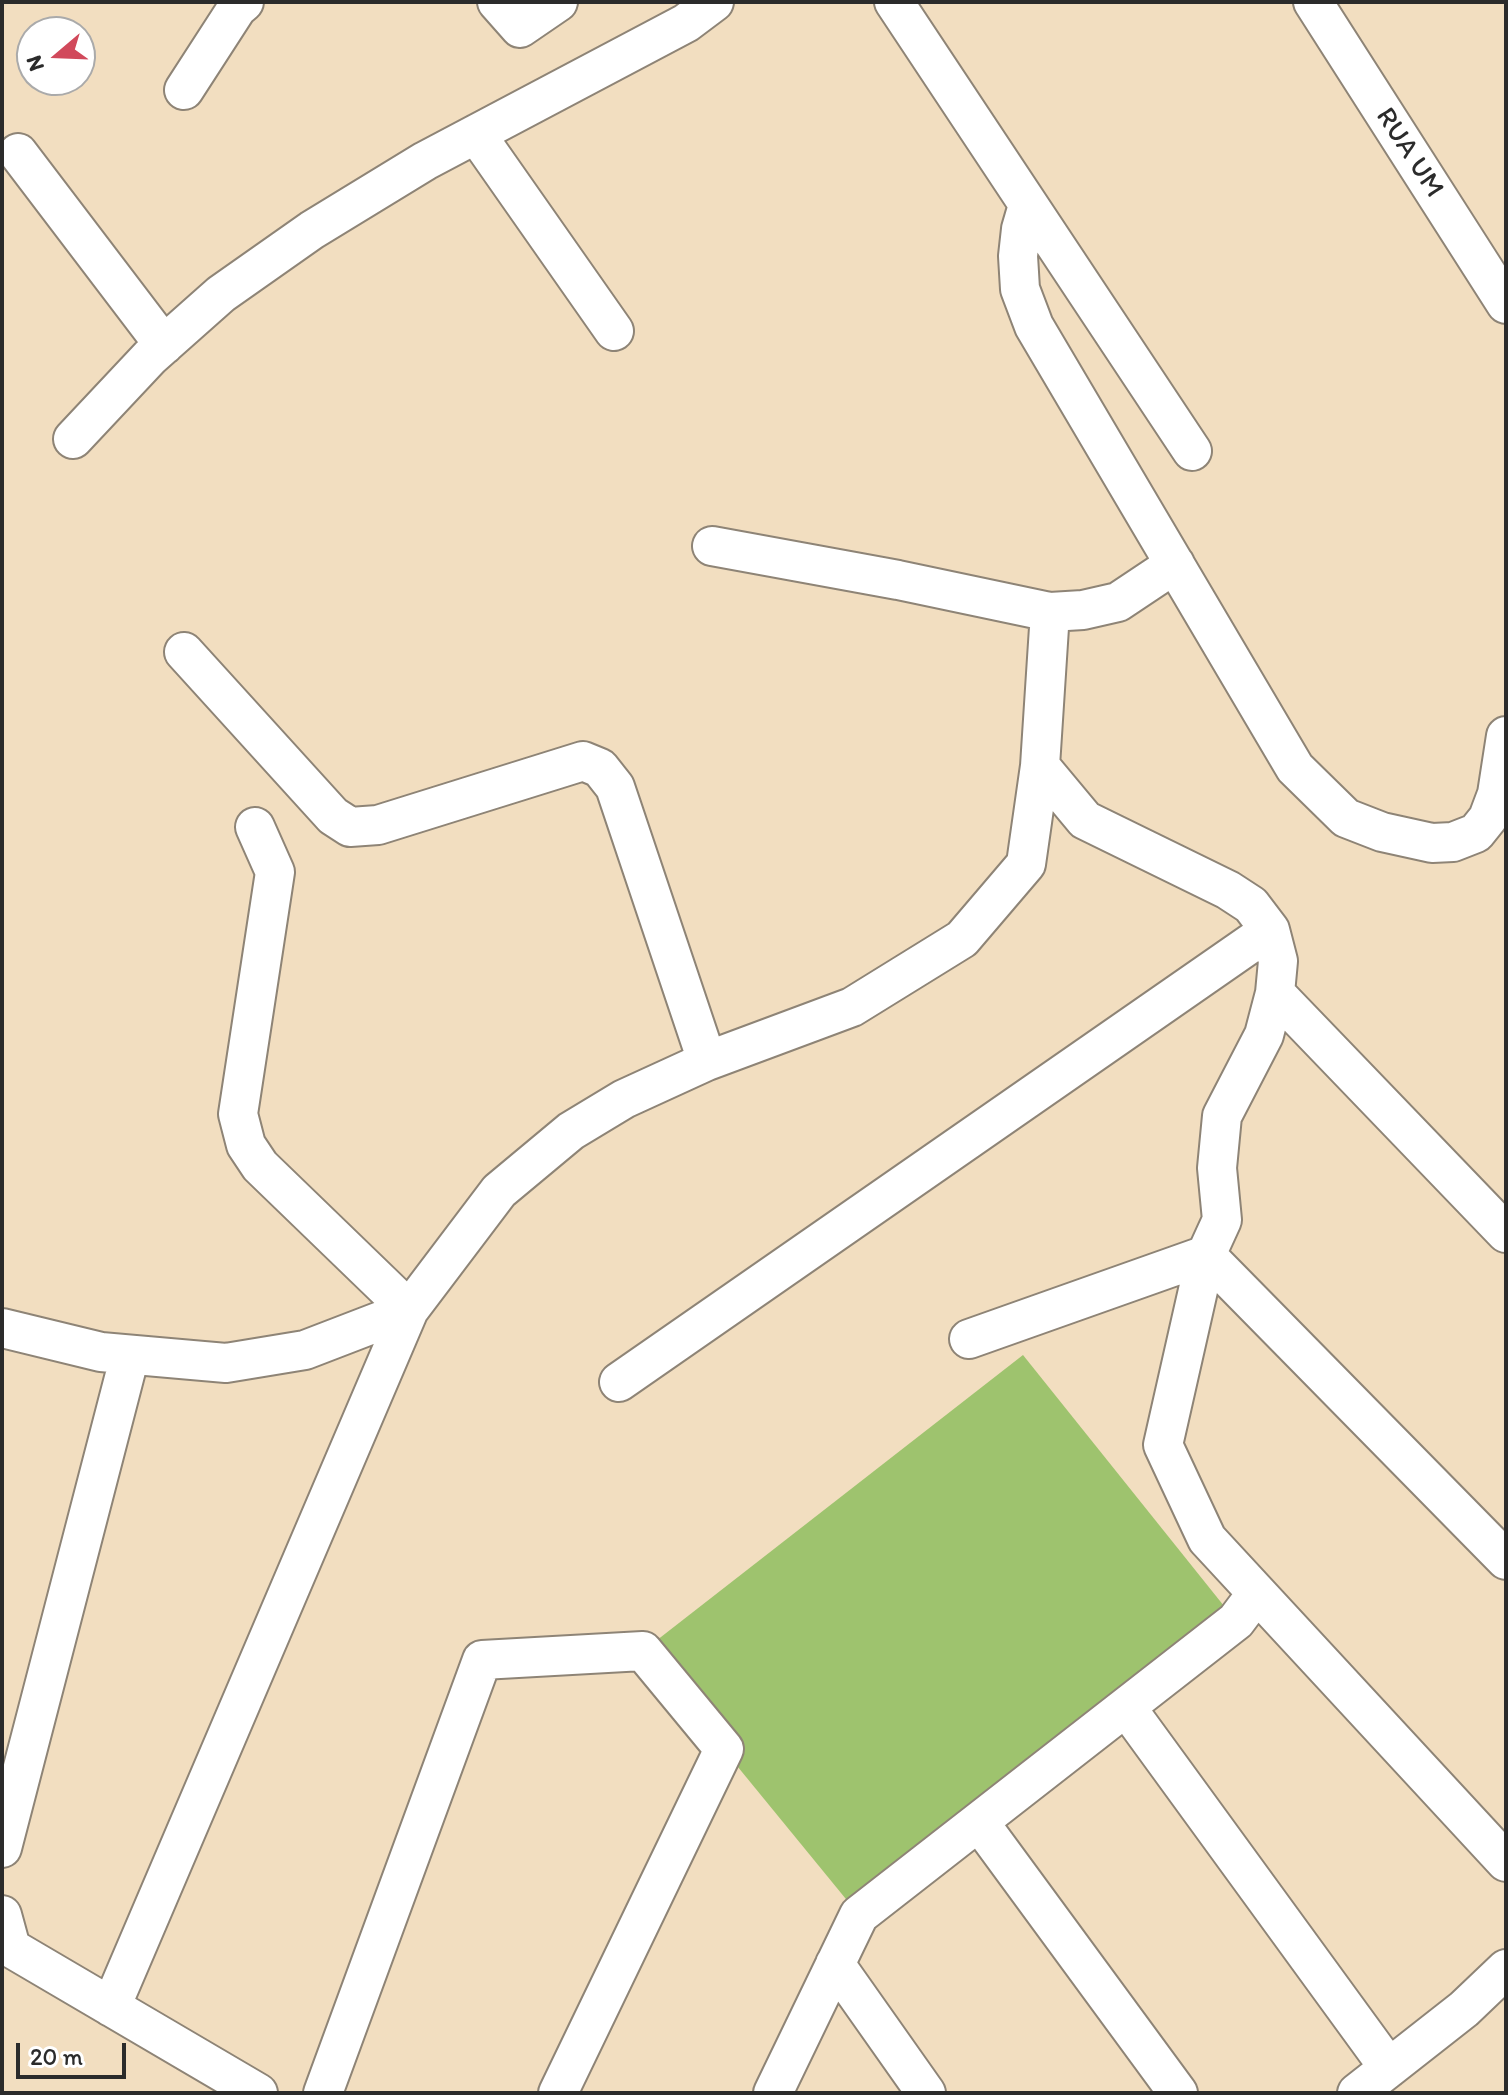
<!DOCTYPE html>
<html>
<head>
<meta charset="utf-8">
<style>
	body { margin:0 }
	#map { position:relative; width:1508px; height:2095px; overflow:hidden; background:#f2dec0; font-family:Itim,sans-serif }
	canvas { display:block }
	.frame { position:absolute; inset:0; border:4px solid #2b2b2b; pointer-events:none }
	.north { position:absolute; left:16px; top:16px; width:80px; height:80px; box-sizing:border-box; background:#fff; border:2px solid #aaa; border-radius:50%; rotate:251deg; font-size:22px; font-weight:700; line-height:32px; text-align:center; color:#2b2b2b }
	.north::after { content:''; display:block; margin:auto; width:28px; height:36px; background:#d1495b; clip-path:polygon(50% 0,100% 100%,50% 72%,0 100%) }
	.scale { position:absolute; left:16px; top:2043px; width:110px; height:36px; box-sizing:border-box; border:4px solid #2b2b2b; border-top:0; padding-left:10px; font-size:24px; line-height:28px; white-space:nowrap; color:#2b2b2b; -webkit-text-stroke:6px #fff; paint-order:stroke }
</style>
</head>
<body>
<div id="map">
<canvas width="1508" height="2095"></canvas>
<div class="frame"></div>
<div class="north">N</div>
<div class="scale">20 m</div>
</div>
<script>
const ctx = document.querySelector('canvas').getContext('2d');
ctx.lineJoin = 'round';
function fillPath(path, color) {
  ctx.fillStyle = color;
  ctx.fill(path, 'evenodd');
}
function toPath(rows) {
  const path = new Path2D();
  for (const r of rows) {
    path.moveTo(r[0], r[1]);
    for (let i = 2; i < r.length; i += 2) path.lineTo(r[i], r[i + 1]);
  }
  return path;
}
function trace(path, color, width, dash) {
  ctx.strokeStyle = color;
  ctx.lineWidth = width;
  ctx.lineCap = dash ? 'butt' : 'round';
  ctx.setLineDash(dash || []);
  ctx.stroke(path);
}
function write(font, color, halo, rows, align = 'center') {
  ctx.font = font + ' Itim,sans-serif';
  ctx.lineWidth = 6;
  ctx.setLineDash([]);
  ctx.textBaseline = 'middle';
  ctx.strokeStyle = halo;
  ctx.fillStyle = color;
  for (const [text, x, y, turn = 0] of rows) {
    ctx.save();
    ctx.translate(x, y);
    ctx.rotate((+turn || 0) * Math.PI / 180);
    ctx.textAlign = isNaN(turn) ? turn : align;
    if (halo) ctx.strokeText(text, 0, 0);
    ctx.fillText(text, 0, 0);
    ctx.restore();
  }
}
const green = toPath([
	[1023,1355,1236,1621,859,1915,643,1651]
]);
const minor = toPath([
	[497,2,520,28,558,2],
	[894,2,1192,451],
	[1313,2,1506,304],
	[184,90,237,8,244,2],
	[476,134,614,331],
	[18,153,164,345],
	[1028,205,1021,229,1018,256,1020,289,1034,326,1295,768,1346,818,1382,832,1432,843,1453,842,1476,833,1488,818,1497,794,1506,736],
	[73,439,150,357,221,294,312,230,425,161,686,23,714,2],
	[712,546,898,580,1050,612,1083,610,1118,602,1175,564],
	[184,652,333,816,350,827,378,825,583,761,600,768,615,787,707,1061],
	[1275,993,1506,1233],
	[2,1328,101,1352,226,1363,305,1350,409,1310,499,1191,571,1131,624,1099,707,1061,852,1007,962,939,1026,864,1040,766,1050,612],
	[969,1339,1206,1255,1222,1220,1217,1168,1222,1116,1264,1035,1275,993,1278,961,1270,930,1251,905,1228,890,1085,820,1040,766],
	[619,1382,1270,930],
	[1506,1560,1206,1255,1163,1445,1207,1539,1506,1862],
	[1126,1707,1389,2068],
	[979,1822,1178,2093],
	[2,1848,130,1355],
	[2,1915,11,1948,258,2093],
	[835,1964,926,2093],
	[111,2007,409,1310,260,1166,246,1145,238,1114,275,872,255,827],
	[323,2093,482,1660,643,1651,724,1749,558,2093],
	[773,2093,859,1915,1236,1621,1257,1593],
	[1357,2093,1464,2009,1506,1969]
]);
const streetNames = [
	["RUA UM",1409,153,57]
];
fillPath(green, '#9ec36e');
trace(minor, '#8e8476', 42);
trace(minor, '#fff', 38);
write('28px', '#2b2b2b', '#fff', streetNames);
</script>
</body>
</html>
